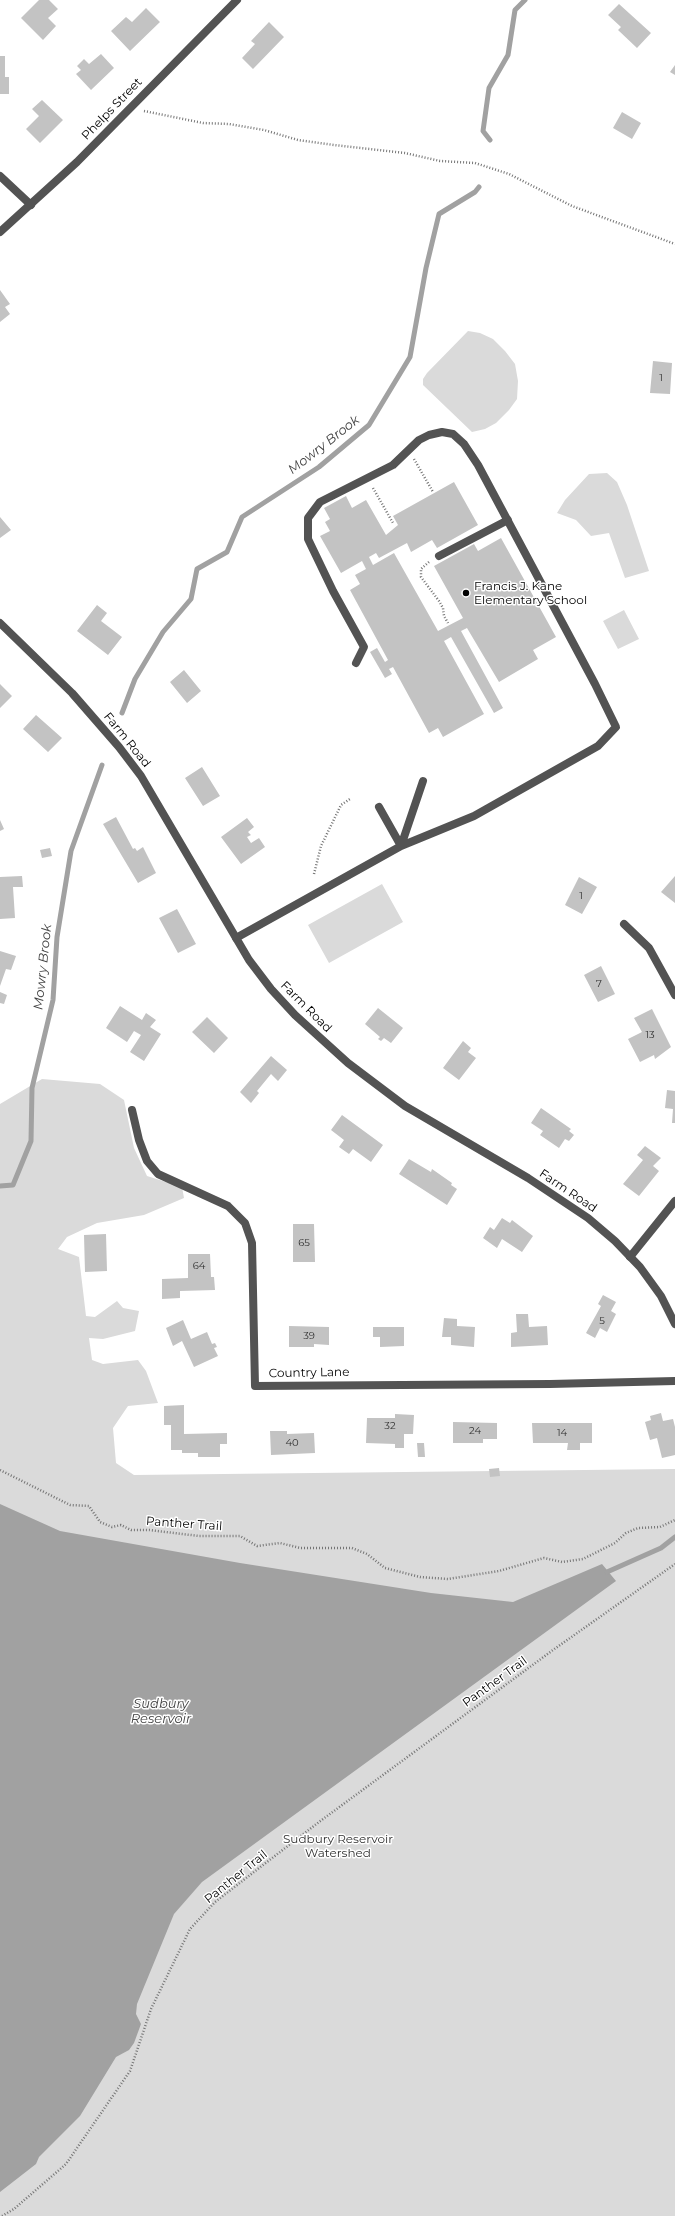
<!DOCTYPE html>
<html>
<head>
<meta charset="utf-8">
<style>
	body { margin:0 }
	canvas { display:block; background:#fff }
</style>
</head>
<body>
<canvas width="675" height="2216"></canvas>
<script>
const ctx = document.querySelector('canvas').getContext('2d');
ctx.lineJoin = 'round';
function fillPath(path, color) {
  ctx.fillStyle = color;
  ctx.fill(path, 'evenodd');
}
function toPath(rows) {
  const path = new Path2D();
  for (const r of rows) {
    path.moveTo(r[0], r[1]);
    for (let i = 2; i < r.length; i += 2) path.lineTo(r[i], r[i + 1]);
  }
  return path;
}
function trace(path, color, width, dash) {
  ctx.strokeStyle = color;
  ctx.lineWidth = width;
  ctx.lineCap = dash ? 'butt' : 'round';
  ctx.setLineDash(dash || []);
  ctx.stroke(path);
}
function write(font, color, halo, rows, align = 'center') {
  ctx.font = font + ' Montserrat,sans-serif';
  ctx.lineWidth = 3;
  ctx.setLineDash([]);
  ctx.textBaseline = 'middle';
  ctx.strokeStyle = halo;
  ctx.fillStyle = color;
  for (const [text, x, y, turn = 0] of rows) {
    ctx.save();
    ctx.translate(x, y);
    ctx.rotate((+turn || 0) * Math.PI / 180);
    ctx.textAlign = isNaN(turn) ? turn : align;
    if (halo) ctx.strokeText(text, 0, 0);
    ctx.fillText(text, 0, 0);
    ctx.restore();
  }
}
const green = toPath([
	[468,331,480,333,493,339,505,351,515,364,518,381,517,399,509,410,496,423,485,429,472,432,423,385,423,379,427,373],
	[607,473,617,482,627,505,649,571,625,578,609,533,591,536,576,520,557,513,565,500,589,474],
	[624,610,639,639,618,649,603,621],
	[382,884,403,922,329,963,308,925],
	[42,1079,100,1084,124,1100,134,1148,147,1176,182,1187,184,1198,144,1215,97,1223,67,1237,58,1249,79,1257,86,1316,95,1317,117,1301,123,1308,139,1311,135,1331,103,1339,89,1338,92,1360,103,1364,138,1360,146,1371,158,1403,128,1406,113,1428,116,1463,134,1475,675,1469,675,2216,0,2216,0,1104]
]);
const water = toPath([
	[0,1504,60,1531,240,1563,431,1593,513,1602,602,1564,616,1581,202,1882,174,1914,137,2004,136,2014,141,2024,134,2043,129,2050,116,2057,80,2116,39,2157,36,2164,0,2192]
]);
const stream = toPath([
	[490,140,483,131,489,88,508,55,515,10,525,0],
	[122,713,135,679,163,632,191,599,197,569,227,552,242,517,319,467,369,425,410,357,426,268,439,214,475,192,479,187],
	[0,1186,13,1185,31,1141,32,1088,53,1000,57,937,71,851,102,765],
	[607,1572,661,1548,675,1537]
]);
const building = toPath([
	[39,0,49,0,58,9,48,18,56,26,43,40,21,18],
	[619,4,651,33,637,48,618,30,621,27,608,15],
	[146,8,160,22,130,51,111,31,126,17,132,22],
	[269,22,284,37,253,69,242,58,255,44,251,41],
	[101,54,114,68,91,90,76,74,81,70,77,66,84,59,89,64],
	[0,56,5,56,5,77,9,77,9,94,0,94],
	[675,65,675,75,670,72],
	[42,100,63,120,40,143,26,129,39,116,32,109],
	[622,112,641,123,632,139,613,128],
	[0,290,10,304,5,307,10,314,0,322],
	[653,361,672,363,670,394,650,393],
	[454,482,478,525,437,548,432,540,411,552,407,543,379,558,376,553,369,557,373,565,394,553,438,631,463,618,434,566,474,544,478,551,501,538,556,637,533,650,538,659,499,682,467,628,461,631,503,708,494,713,451,637,444,641,484,714,443,737,438,728,429,733,393,667,389,669,392,674,385,678,370,652,377,648,385,662,388,660,350,590,360,584,355,575,366,569,362,561,341,573,320,536,330,531,325,522,330,519,324,508,346,496,352,508,366,500,386,535,398,525,393,516],
	[0,517,11,530,0,538],
	[97,605,107,613,101,621,122,637,108,655,77,631],
	[184,670,201,691,187,703,170,682],
	[0,684,12,696,0,708],
	[36,715,62,738,48,752,23,729],
	[202,767,220,796,203,806,185,778],
	[116,817,133,849,135,848,137,851,143,847,156,873,138,883,103,824],
	[247,818,254,827,248,832,251,835,247,837,251,843,259,838,265,847,241,864,221,837],
	[0,820,4,829,0,831],
	[50,848,52,856,42,858,40,850],
	[22,876,23,887,13,887,15,918,0,919,0,877],
	[675,876,675,903,661,892],
	[579,877,597,887,582,914,565,905],
	[177,909,196,944,178,953,159,918],
	[0,951,16,956,11,970,6,969,0,986],
	[601,966,615,994,598,1002,584,975],
	[0,992,7,995,4,1004,0,1003],
	[120,1006,142,1020,146,1013,156,1020,150,1027,161,1034,144,1061,130,1052,141,1035,134,1031,127,1042,106,1028],
	[378,1008,403,1028,391,1043,384,1038,381,1041,378,1039,380,1037,365,1024],
	[652,1009,671,1047,655,1059,654,1055,640,1062,628,1039,642,1032,634,1018],
	[207,1017,228,1038,214,1053,192,1032],
	[463,1041,471,1048,468,1052,476,1058,459,1080,443,1068],
	[271,1056,287,1070,278,1081,271,1074,257,1091,259,1093,251,1103,240,1092],
	[667,1090,675,1091,675,1123,672,1123,673,1109,665,1108],
	[541,1108,571,1129,569,1131,574,1135,569,1141,565,1139,559,1148,540,1135,543,1131,531,1123],
	[342,1115,383,1145,371,1162,353,1149,349,1154,339,1147,344,1140,331,1130],
	[645,1146,661,1158,653,1166,659,1171,639,1196,623,1184,643,1160,637,1155],
	[409,1159,431,1172,432,1169,452,1183,451,1185,457,1189,447,1205,399,1174],
	[502,1218,510,1223,512,1220,533,1236,522,1252,502,1239,497,1248,483,1238,490,1227,494,1230],
	[293,1224,314,1224,315,1262,293,1262],
	[106,1234,107,1271,85,1272,84,1235],
	[188,1254,210,1254,211,1277,214,1277,215,1290,180,1291,180,1298,162,1299,162,1279,188,1278],
	[603,1295,616,1302,611,1311,616,1314,607,1332,600,1328,595,1338,586,1333,601,1306,598,1304],
	[516,1314,528,1314,529,1327,547,1326,548,1345,511,1347,511,1333,517,1332],
	[444,1318,457,1319,457,1326,475,1327,474,1347,451,1345,451,1337,442,1337],
	[183,1320,191,1339,207,1332,212,1344,215,1343,217,1347,214,1348,218,1356,194,1367,182,1341,173,1346,166,1328],
	[289,1326,329,1327,329,1345,314,1344,314,1347,289,1347],
	[373,1327,404,1327,404,1346,380,1347,380,1337,373,1337],
	[184,1405,184,1434,227,1433,227,1444,220,1444,220,1457,198,1457,198,1453,182,1453,182,1450,171,1450,171,1425,164,1425,164,1406],
	[661,1413,663,1421,673,1419,675,1427,675,1455,662,1458,657,1438,650,1440,645,1422,651,1420,650,1416],
	[395,1414,414,1415,413,1434,404,1434,404,1448,395,1448,395,1444,366,1443,367,1418,395,1418],
	[453,1422,497,1423,497,1439,483,1439,483,1443,453,1443],
	[532,1423,592,1423,592,1443,580,1443,580,1450,567,1450,568,1443,533,1443],
	[270,1431,287,1431,287,1434,314,1433,315,1453,271,1455],
	[417,1443,424,1443,425,1457,418,1457],
	[499,1468,500,1476,490,1477,489,1469]
]);
const path = toPath([
	[144,111,203,123,229,124,264,130,298,140,334,145,405,153,440,161,475,163,509,174,572,206,675,244],
	[414,459,433,492],
	[373,488,393,523],
	[429,562,421,569,421,577,439,601,443,608,444,616,448,623],
	[314,874,321,846,341,805,350,799],
	[0,1470,70,1505,89,1506,100,1522,112,1527,121,1525,131,1530,149,1530,199,1536,240,1536,257,1546,280,1543,300,1548,352,1548,367,1554,385,1568,420,1577,448,1579,499,1571,544,1558,562,1562,583,1559,615,1543,626,1533,638,1528,660,1527,675,1520],
	[2,2216,14,2209,66,2164,130,2071,151,2009,190,1929,215,1902,319,1822,553,1650,675,1564]
]);
const service = toPath([
	[439,556,508,520],
	[379,807,401,846],
	[401,846,423,781],
	[236,938,401,846,474,816,598,746,616,727,595,684,478,465,464,444,453,434,442,432,429,435,419,440,393,465,320,502,308,518,308,539,333,591,364,647,356,663]
]);
const minor = toPath([
	[0,176,31,205],
	[624,924,649,948,675,995],
	[132,1110,139,1140,147,1161,158,1174,228,1206,245,1223,252,1243,255,1386,550,1384,675,1381],
	[630,1257,675,1201]
]);
const tertiary = toPath([
	[0,232,77,162,237,0],
	[0,623,72,693,119,747,141,776,249,960,271,989,295,1015,348,1063,405,1106,528,1178,588,1218,615,1241,640,1267,661,1296,675,1324]
]);
const markers = [
	[466,593,4,"#000"]
];
const numberNames = [
	["1",661,378],
	["1",581,896],
	["7",599,984],
	["13",650,1035],
	["65",304,1243],
	["64",199,1266],
	["5",602,1321],
	["39",309,1336],
	["32",390,1426],
	["24",475,1431],
	["14",562,1433],
	["40",292,1443]
];
const streetNames = [
	["Phelps Street",112,109,-46],
	["Farm Road",127,740,51],
	["Farm Road",306,1007,45],
	["Farm Road",568,1191,34],
	["Country Lane",309,1373,-1],
	["Panther Trail",184,1524,4],
	["Panther Trail",495,1682,-36],
	["Panther Trail",236,1877,-39]
];
const poiNames = [
	["Francis J. Kane",474,586],
	["Elementary School",474,600]
];
const parkNames = [
	["Sudbury Reservoir",338,1839],
	["Watershed",338,1853]
];
const waterNames = [
	["Mowry Brook",324,445,-38],
	["Mowry Brook",43,967,-84],
	["Sudbury",161,1704],
	["Reservoir",161,1719]
];
fillPath(green, '#dadada');
fillPath(water, '#a1a1a1');
trace(stream, '#a1a1a1', 5);
fillPath(building, '#c3c3c3');
trace(path, '#757575', 2.5, [1, 2]);
trace(service, '#535353', 8);
trace(minor, '#535353', 8);
trace(tertiary, '#535353', 8);
for (const [x, y, r, color] of markers) {
  const dot = new Path2D();
  dot.arc(x, y, r, 0, 2 * Math.PI);
  ctx.fillStyle = color;
  ctx.fill(dot);
  trace(dot, '#fff', 1.5);
}
write('10px', '#313131', null, numberNames);
write('12px', '#000', '#fff', streetNames);
write('12px', '#000', '#fff', poiNames, 'left');
write('12px', '#313131', '#fff', parkNames);
write('italic 13px', '#424242', '#fff', waterNames);
</script>
</body>
</html>
